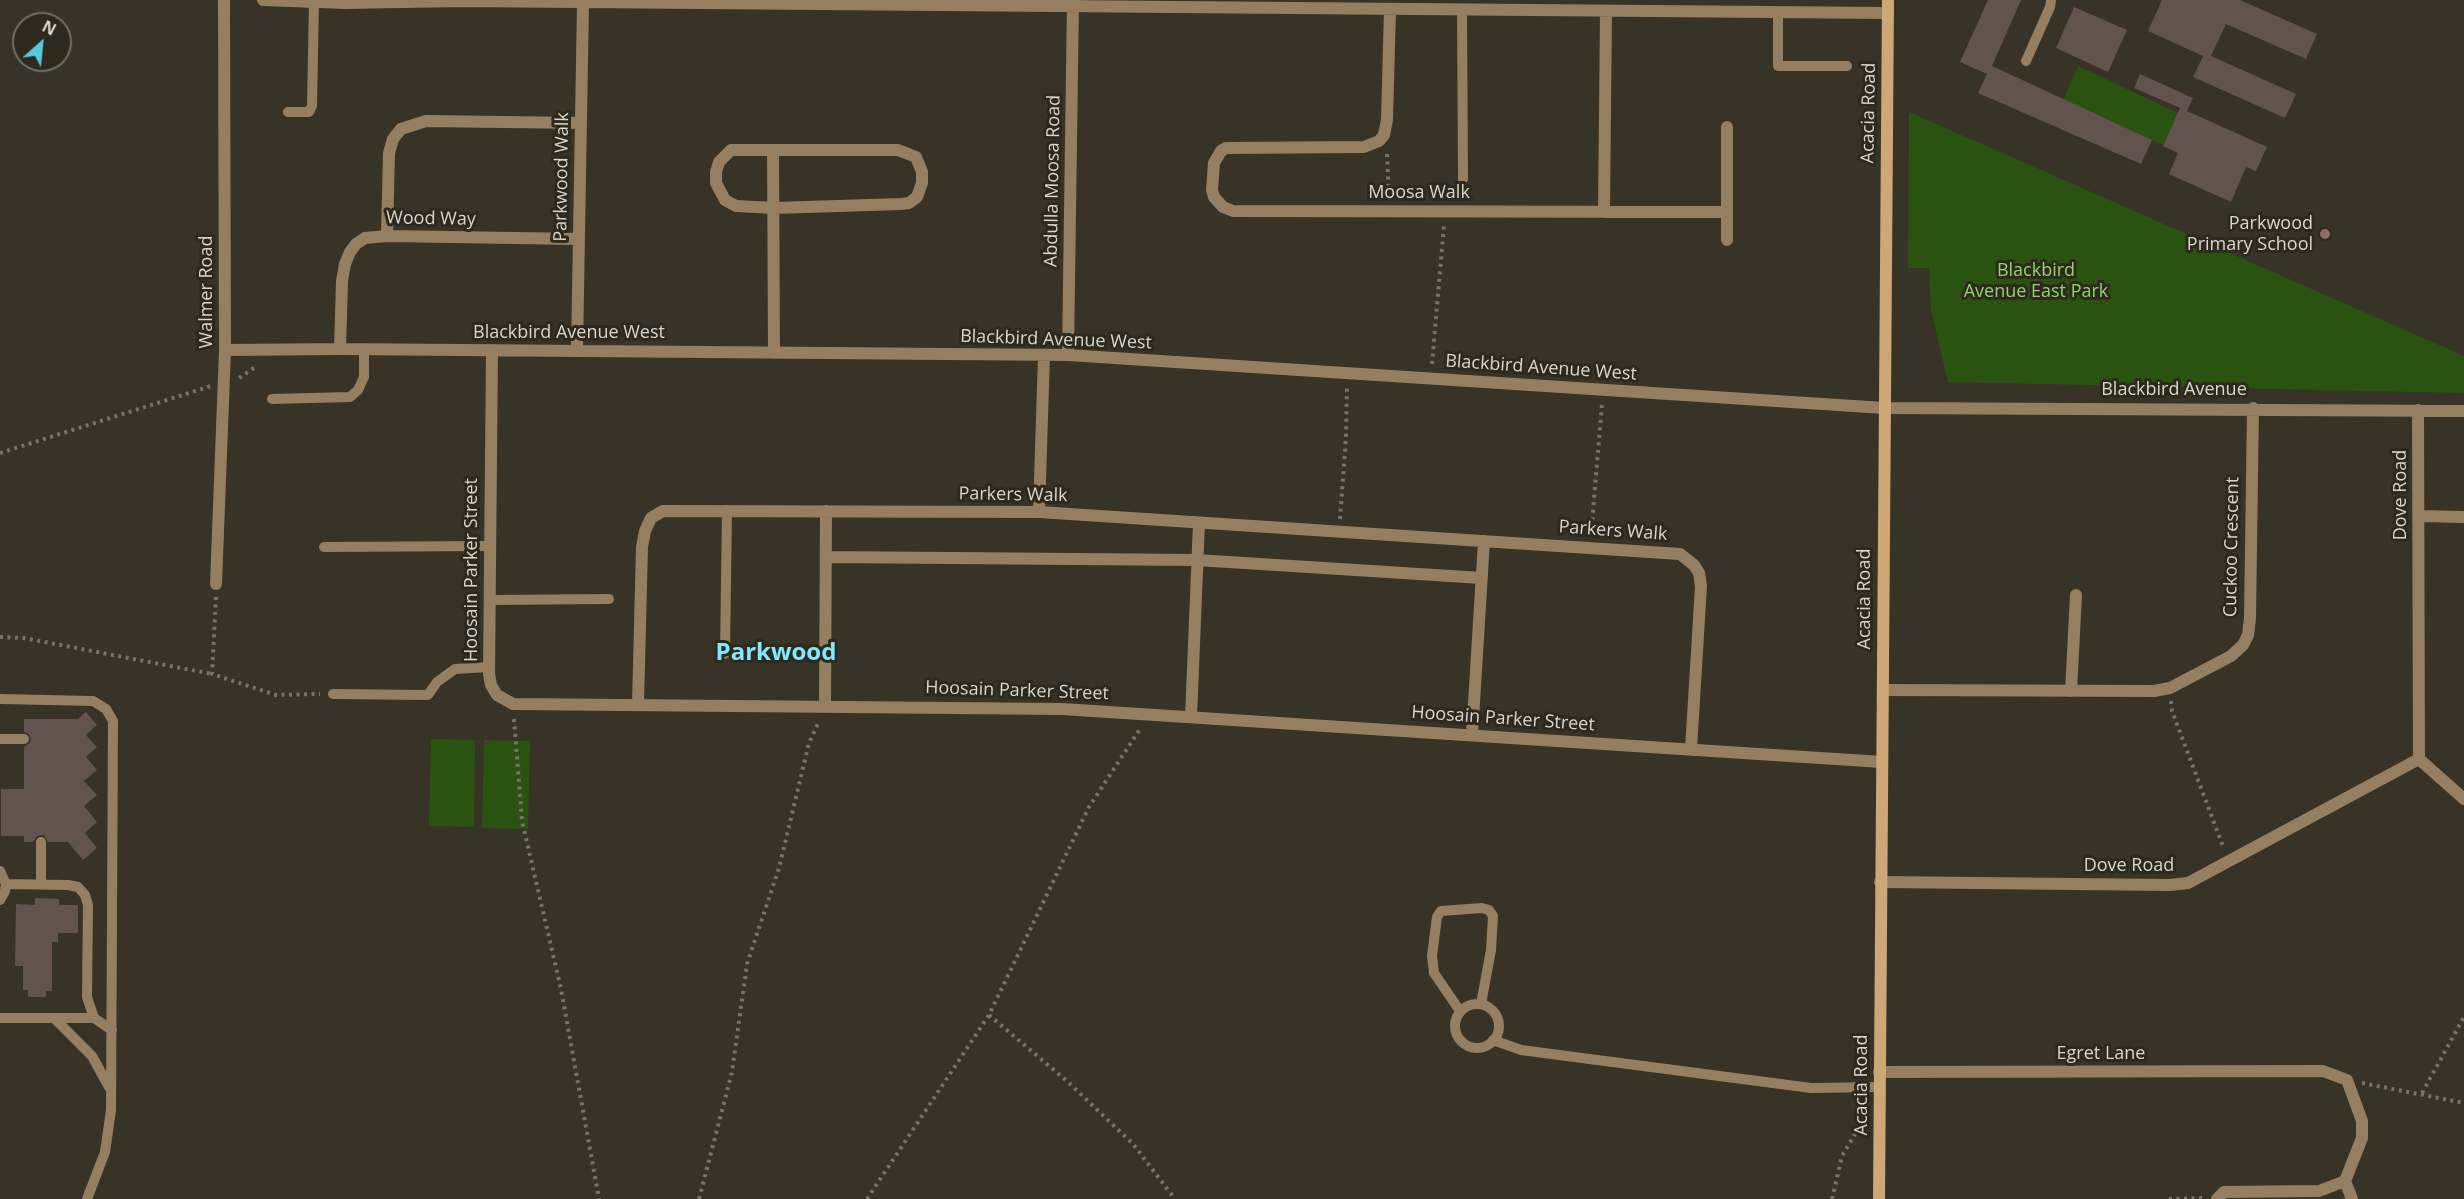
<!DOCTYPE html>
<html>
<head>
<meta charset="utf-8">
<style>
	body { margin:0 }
	#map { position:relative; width:2464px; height:1199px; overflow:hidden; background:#383327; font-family:"Open Sans",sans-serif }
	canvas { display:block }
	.north { position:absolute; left:12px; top:12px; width:60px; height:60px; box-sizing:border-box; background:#2e291d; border:2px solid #726e64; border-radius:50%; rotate:27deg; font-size:16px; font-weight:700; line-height:24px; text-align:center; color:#d9d6ce }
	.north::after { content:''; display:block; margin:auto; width:21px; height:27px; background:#55cadf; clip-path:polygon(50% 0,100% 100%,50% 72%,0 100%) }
</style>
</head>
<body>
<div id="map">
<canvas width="2464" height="1199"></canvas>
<div class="north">N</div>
</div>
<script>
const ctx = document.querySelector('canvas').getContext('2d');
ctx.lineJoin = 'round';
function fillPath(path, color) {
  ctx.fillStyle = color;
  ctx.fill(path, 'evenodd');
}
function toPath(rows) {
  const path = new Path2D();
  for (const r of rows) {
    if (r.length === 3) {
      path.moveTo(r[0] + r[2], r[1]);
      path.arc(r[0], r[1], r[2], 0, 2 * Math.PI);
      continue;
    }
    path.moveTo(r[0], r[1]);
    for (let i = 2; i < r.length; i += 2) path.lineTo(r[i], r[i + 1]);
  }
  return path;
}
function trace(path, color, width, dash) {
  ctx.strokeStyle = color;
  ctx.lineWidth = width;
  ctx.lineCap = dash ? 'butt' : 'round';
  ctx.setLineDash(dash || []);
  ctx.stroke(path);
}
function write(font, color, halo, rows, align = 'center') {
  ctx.font = font + ' "Open Sans",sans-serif';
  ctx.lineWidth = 6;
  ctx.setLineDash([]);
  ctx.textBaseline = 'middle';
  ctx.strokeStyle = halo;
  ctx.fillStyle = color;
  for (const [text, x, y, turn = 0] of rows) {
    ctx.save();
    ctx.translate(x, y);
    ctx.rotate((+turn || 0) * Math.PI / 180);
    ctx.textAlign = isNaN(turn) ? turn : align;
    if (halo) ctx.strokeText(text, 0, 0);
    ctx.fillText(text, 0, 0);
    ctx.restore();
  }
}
const green = toPath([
	[2078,66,2178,113,2163,145,2063,100],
	[1909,112,2464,356,2464,393,1948,382,1931,310,1929,268,1908,268],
	[431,739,475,740,474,827,429,826],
	[484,740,530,741,528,829,482,828]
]);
const building = toPath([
	[1988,0,2021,0,1992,66,2152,140,2141,164,1978,93,1987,74,1960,62],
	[2162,0,2240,0,2317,34,2306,59,2226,24,2211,56,2296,94,2285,118,2193,77,2203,56,2148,31],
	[2074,7,2127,30,2108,72,2056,48],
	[2140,74,2193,98,2187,111,2267,147,2256,171,2246,167,2231,202,2169,174,2178,153,2163,146,2180,108,2134,88],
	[86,712,97,725,86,735,97,747,86,757,97,770,84,781,97,795,84,806,97,822,85,833,97,848,83,860,68,842,48,842,44,835,37,836,33,842,24,842,24,836,1,836,1,789,24,789,24,747,30,743,31,738,28,733,24,732,24,719,78,719],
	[35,898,59,899,59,905,78,905,78,933,58,933,58,942,52,942,52,991,46,991,46,997,28,997,28,990,23,990,23,966,15,966,16,904,35,905]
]);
const path = toPath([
	[1387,154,1389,197],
	[1432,364,1444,225],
	[239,378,257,366],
	[0,453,211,386],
	[1340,519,1346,437,1347,388],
	[1591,535,1602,404],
	[216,597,212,674,276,695,320,694],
	[0,637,24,638,212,674],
	[2171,701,2172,711,2224,849],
	[514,719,522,821,561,989,599,1199],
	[989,1015,1068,1082,1133,1144,1175,1199],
	[2362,1083,2464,1103],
	[2422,1093,2464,1017],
	[699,1199,732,1072,747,964,779,868,809,743,819,721],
	[867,1199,989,1015,1089,807,1140,729],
	[1832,1199,1842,1156,1858,1129,1864,1125],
	[2169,1199,2204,1198]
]);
const lane = toPath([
	[1462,9,1463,179],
	[1778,13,1778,66,1847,66],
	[2026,61,2050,7,2051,0],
	[288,112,309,112,312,106,314,1],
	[272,399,350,397,358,390,364,377,364,349],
	[324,547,490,546],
	[489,600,609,599],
	[725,654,727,510],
	[333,694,428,695,437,682,455,669,489,667],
	[0,699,93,701,106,709,113,721,111,1110,105,1152,87,1199],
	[0,739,24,739],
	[0,871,6,884,5,891,0,900],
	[6,884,68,885,78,887,85,895,88,905,87,997,94,1018,112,1030],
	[41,884,41,842],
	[1477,1026,22],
	[1460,1011,1434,973,1432,956,1437,917,1441,911,1482,908,1489,910,1493,916,1491,950,1481,1004],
	[0,1018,94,1018],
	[54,1018,92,1056,109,1087],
	[1493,1040,1521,1050,1811,1088,1880,1087]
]);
const street = toPath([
	[263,0,345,3,461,1,1888,13],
	[1390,9,1387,120,1384,135,1379,141,1364,147,1226,148,1221,151,1214,163,1212,190,1214,197,1223,207,1233,211,1727,212],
	[731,150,898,150,916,157,922,172,922,183,917,197,909,203,901,204,774,208,736,206,725,200,716,183,716,172,719,162,731,150],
	[773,150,774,353],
	[1604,212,1606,11],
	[387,236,389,153,393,139,401,129,426,121,581,123],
	[1727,240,1727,127],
	[340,349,342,281,345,264,350,252,356,244,365,238,387,236,579,239],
	[225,350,340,349,1068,355,1884,408,2464,411],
	[492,351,489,674,491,685,497,695,513,704,1062,709,1882,762],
	[577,351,583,4],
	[1068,355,1073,0],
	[1039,512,1044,355],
	[2419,516,2464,517],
	[827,557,1197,560,1482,578],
	[216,584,225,350,224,0],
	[1883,690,2154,691,2170,688,2231,656,2243,645,2248,635,2250,618,2253,408],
	[2071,691,2076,595],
	[638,704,642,547,645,531,651,518,663,511,1039,512,1680,554,1694,565,1699,573,1701,586,1691,749],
	[825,706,826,511],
	[1191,717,1199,523],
	[1472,735,1484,541],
	[2419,759,2464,799],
	[1880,882,2170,885,2188,883,2419,759,2418,410],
	[1879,1072,2323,1071,2347,1080,2362,1121,2362,1138,2345,1181,2352,1199],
	[2217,1199,2224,1192,2319,1191,2345,1181]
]);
const secondary = toPath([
	[1879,1199,1888,0]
]);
const markers = [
	[2325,234,6,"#8d6e63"]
];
const streetNames = [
	["Acacia Road",1869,113,-89],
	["Parkwood Walk",562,177,-89],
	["Abdulla Moosa Road",1053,181,-89],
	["Moosa Walk",1419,193],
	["Wood Way",431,219,1],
	["Walmer Road",207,292,-90],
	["Blackbird Avenue West",569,333],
	["Blackbird Avenue West",1056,340,2],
	["Blackbird Avenue West",1541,368,4],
	["Blackbird Avenue",2174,390],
	["Parkers Walk",1013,495,1],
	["Dove Road",2401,495,-90],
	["Parkers Walk",1613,531,4],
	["Cuckoo Crescent",2232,547,-89],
	["Hoosain Parker Street",472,570,-90],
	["Acacia Road",1865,599,-90],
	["Hoosain Parker Street",1017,691,2],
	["Hoosain Parker Street",1503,719,4],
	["Dove Road",2129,866],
	["Egret Lane",2101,1054],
	["Acacia Road",1862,1085,-90]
];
const poiNames = [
	["Parkwood",2313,224],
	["Primary School",2313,245]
];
const parkNames = [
	["Blackbird",2036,271],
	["Avenue East Park",2036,292]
];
const districtNames = [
	["Parkwood",776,653]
];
fillPath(green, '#2a5312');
fillPath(building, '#63534f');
trace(path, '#777368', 4, [3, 4.5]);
trace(lane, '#967e60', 10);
trace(street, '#967e60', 12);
trace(secondary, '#cea776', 12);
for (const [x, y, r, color] of markers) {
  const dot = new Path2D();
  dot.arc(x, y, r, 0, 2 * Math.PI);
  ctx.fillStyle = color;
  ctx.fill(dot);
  trace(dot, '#2e291d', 2);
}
write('18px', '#d9d6ce', '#2e291d', streetNames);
write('18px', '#d9d6ce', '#2e291d', poiNames, 'right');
write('18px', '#91d372', '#2e291d', parkNames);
write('bold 24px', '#82e9fd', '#2e291d', districtNames);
</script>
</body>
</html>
